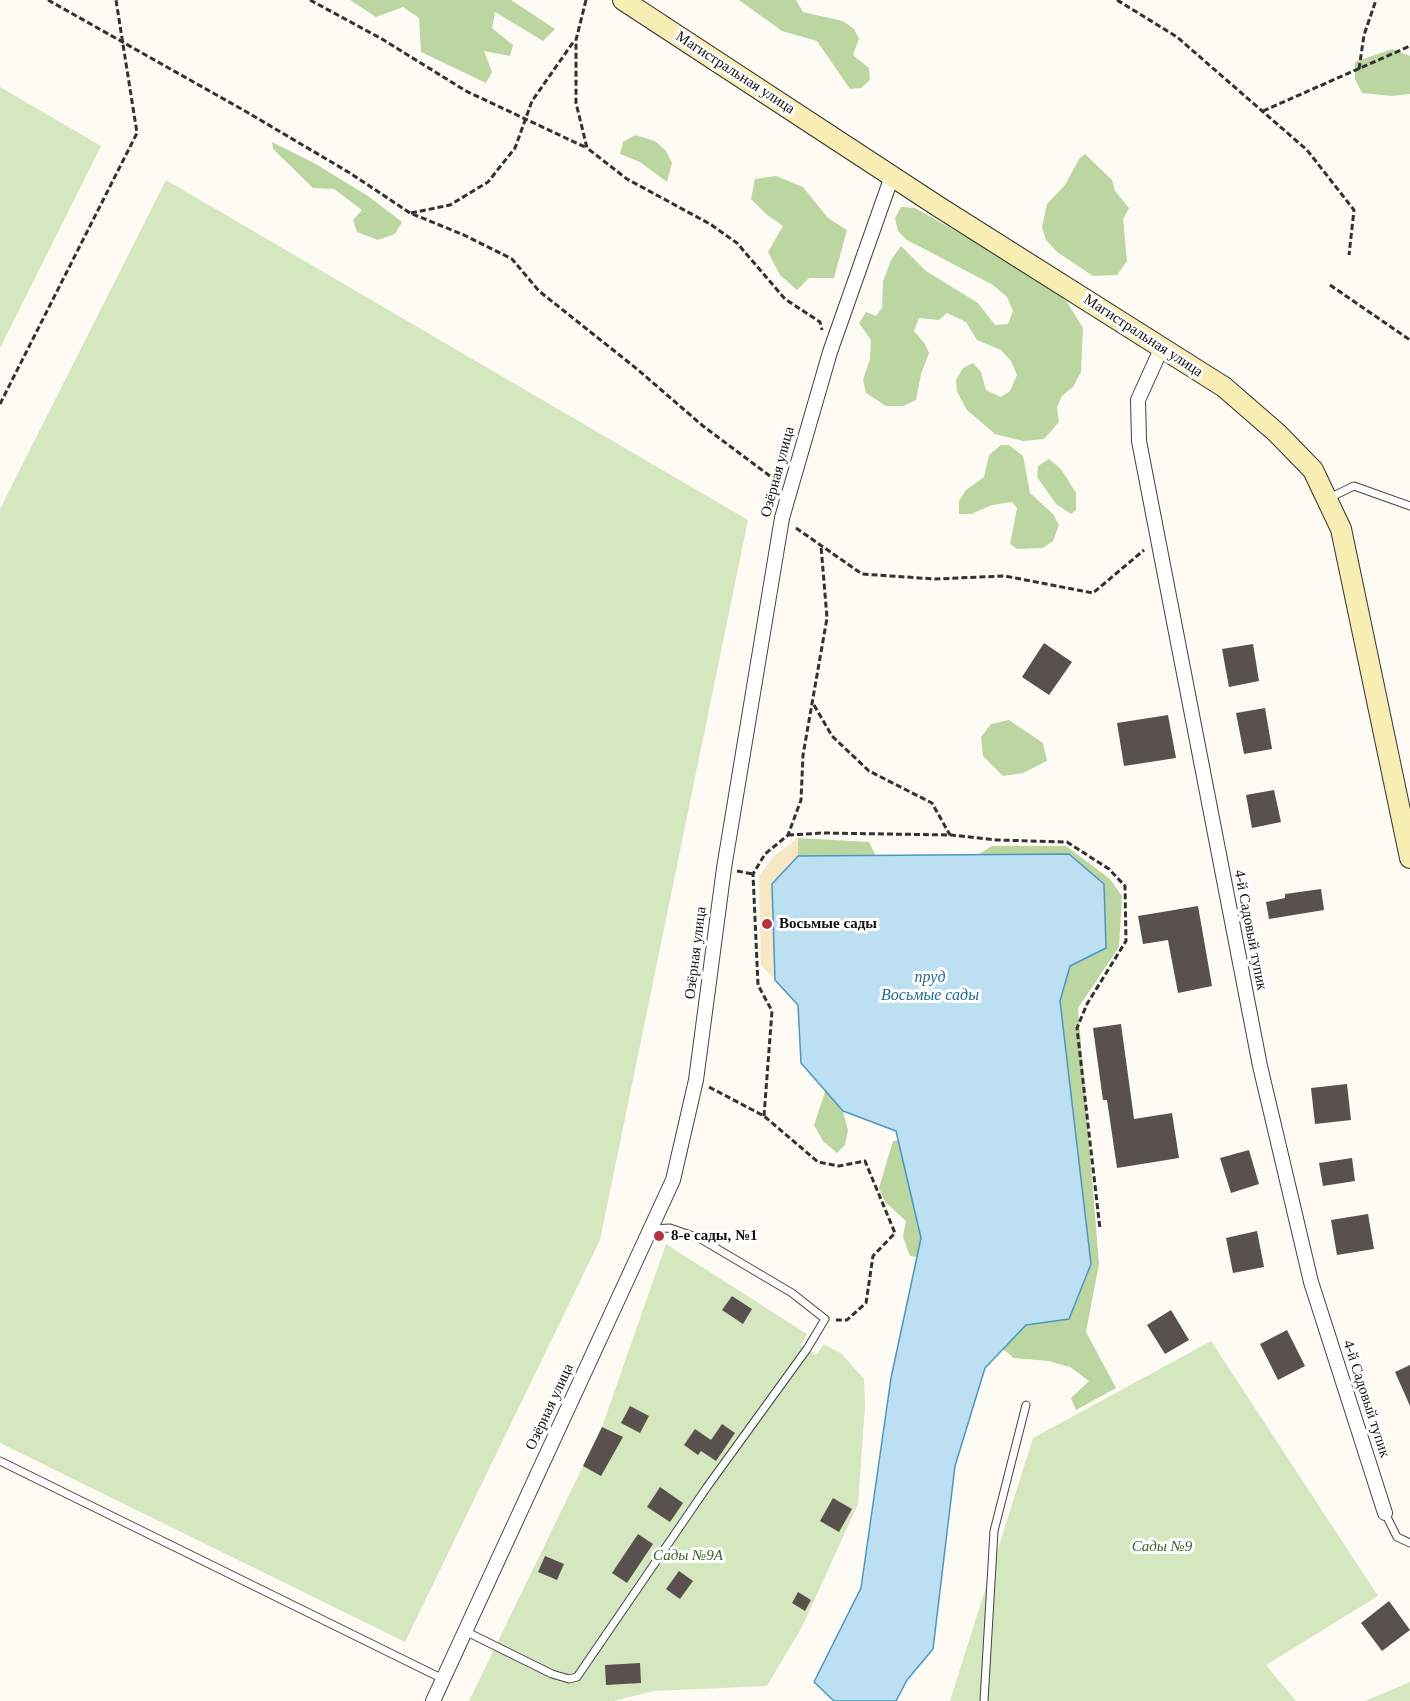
<!DOCTYPE html>
<html>
<head>
<meta charset="utf-8">
<style>
	body { margin:0 }
	canvas { display:block; background:#fefbf4 }
</style>
</head>
<body>
<canvas width="1410" height="1701"></canvas>
<script>
const ctx = document.querySelector('canvas').getContext('2d');
ctx.lineJoin = 'round';
function fillPath(path, color) {
  ctx.fillStyle = color;
  ctx.fill(path, 'evenodd');
}
function toPath(rows) {
  const path = new Path2D();
  for (const r of rows) {
    path.moveTo(r[0], r[1]);
    for (let i = 2; i < r.length; i += 2) path.lineTo(r[i], r[i + 1]);
  }
  return path;
}
function trace(path, color, width, dash) {
  ctx.strokeStyle = color;
  ctx.lineWidth = width;
  ctx.lineCap = dash ? 'butt' : 'round';
  ctx.setLineDash(dash || []);
  ctx.stroke(path);
}
function write(font, color, halo, rows, align = 'center') {
  ctx.font = font + ' Georgia,serif';
  ctx.lineWidth = 6;
  ctx.setLineDash([]);
  ctx.textBaseline = 'middle';
  ctx.strokeStyle = halo;
  ctx.fillStyle = color;
  for (const [text, x, y, turn = 0] of rows) {
    ctx.save();
    ctx.translate(x, y);
    ctx.rotate((+turn || 0) * Math.PI / 180);
    ctx.textAlign = isNaN(turn) ? turn : align;
    if (halo) ctx.strokeText(text, 0, 0);
    ctx.fillText(text, 0, 0);
    ctx.restore();
  }
}
const green = toPath([
	[0,87,101,146,0,348],
	[166,180,748,520,600,1240,405,1642,0,1443,0,509],
	[666,1244,807,1334,801,1345,816,1355,824,1344,842,1354,864,1379,865,1406,858,1504,802,1627,767,1686,654,1691,614,1701,469,1701,602,1427],
	[1211,1341,1378,1596,1266,1665,1296,1701,950,1701,1033,1438],
	[1410,1682,1410,1701,1365,1701]
]);
const forest = toPath([
	[350,0,511,0,555,29,543,41,495,12,492,28,513,45,510,56,484,51,492,72,486,83,421,52,419,18,403,7,376,17],
	[739,0,796,0,803,12,843,21,854,29,859,39,853,55,869,68,870,80,861,88,850,89,817,41,782,31],
	[1392,49,1410,56,1410,94,1392,96,1362,93,1355,79,1355,62],
	[635,135,655,141,666,151,672,163,667,182,640,162,620,154,623,142],
	[272,142,314,163,368,196,402,222,395,234,378,240,357,232,353,220,362,210,334,189,313,188,273,149],
	[1085,154,1112,180,1115,191,1129,208,1123,219,1127,261,1117,275,1093,276,1057,252,1046,240,1042,227,1047,204,1065,185,1079,159],
	[776,176,803,187,828,218,847,230,834,278,809,278,797,290,780,275,768,252,783,226,766,214,751,199,755,179],
	[901,207,915,208,1039,278,1067,302,1083,328,1081,372,1073,387,1062,396,1057,407,1059,422,1044,439,1023,441,995,434,967,410,957,392,956,380,963,368,973,363,981,372,986,390,1001,397,1010,391,1017,375,1011,361,1001,350,977,340,966,322,947,313,939,320,919,318,914,331,925,344,929,353,921,374,916,400,903,406,886,406,866,393,863,380,870,359,871,340,859,323,866,312,876,316,882,308,883,282,891,260,901,246,926,271,978,303,995,325,1008,324,1013,311,1007,297,993,285,907,240,898,231,895,218],
	[1001,445,1009,445,1023,456,1030,493,1053,514,1059,525,1053,541,1043,548,1017,549,1010,544,1017,508,1012,502,992,505,971,514,959,514,959,501,966,490,984,477,989,455],
	[1049,459,1061,469,1076,493,1076,510,1071,514,1056,504,1037,477,1038,466],
	[1009,720,1043,743,1047,761,1023,773,1003,776,983,756,981,737,991,724],
	[798,838,869,842,876,856,798,856],
	[992,846,1066,846,1110,879,1122,896,1119,947,1078,1008,1099,1264,1086,1332,1116,1388,1076,1410,1071,1398,1089,1381,1070,1367,1048,1361,1014,1358,1003,1349,1026,1325,1069,1319,1091,1264,1060,1001,1070,966,977,855],
	[826,1089,843,1111,848,1130,845,1145,837,1153,823,1141,814,1125],
	[899,1140,921,1238,917,1257,910,1256,903,1237,906,1221,885,1202,879,1188,893,1141]
]);
const sand = toPath([
	[798,838,798,856,772,884,775,980,761,965,759,876,774,856]
]);
const water = toPath([
	[1069,854,1104,884,1106,948,1070,966,1060,1001,1091,1264,1069,1319,1026,1325,985,1368,955,1466,933,1649,907,1680,896,1701,834,1701,814,1682,861,1588,891,1378,921,1238,896,1131,843,1111,801,1063,798,1005,775,980,772,884,798,856,1069,854]
]);
const building = toPath([
	[1044,643,1072,662,1049,695,1022,677],
	[1253,644,1259,681,1229,687,1222,649],
	[1265,708,1272,749,1244,754,1236,713],
	[1168,715,1176,758,1124,766,1117,723],
	[1274,790,1281,822,1252,828,1246,795],
	[1321,889,1324,910,1269,919,1266,902,1285,898,1285,894],
	[1198,906,1212,986,1178,993,1168,940,1143,944,1138,916],
	[1121,1024,1134,1119,1172,1113,1179,1158,1117,1168,1107,1100,1103,1100,1093,1028],
	[1347,1084,1351,1120,1315,1124,1311,1088],
	[1249,1150,1259,1184,1231,1193,1220,1158],
	[1352,1158,1355,1181,1323,1186,1319,1163],
	[1368,1214,1374,1249,1337,1255,1331,1220],
	[1257,1231,1264,1267,1233,1273,1226,1238],
	[732,1296,752,1309,743,1324,722,1310],
	[1171,1310,1189,1340,1165,1354,1147,1325],
	[1287,1330,1305,1366,1278,1380,1260,1344],
	[1410,1365,1410,1406,1395,1372],
	[630,1406,649,1416,640,1433,621,1423],
	[722,1424,735,1433,716,1461,701,1451,698,1455,684,1445,695,1429,711,1440],
	[602,1427,623,1437,601,1476,583,1466],
	[660,1487,683,1503,670,1522,647,1507],
	[833,1498,852,1509,839,1532,820,1521],
	[638,1534,653,1544,627,1583,612,1573],
	[545,1556,564,1564,557,1580,538,1572],
	[679,1571,693,1581,680,1599,666,1589],
	[798,1592,811,1600,805,1611,792,1603],
	[1389,1601,1410,1630,1382,1651,1361,1623],
	[640,1663,641,1683,606,1685,605,1665]
]);
const path = toPath([
	[48,0,245,111,350,173,410,213,464,235,512,259,539,291,637,369,703,426,778,482],
	[310,0,382,39,466,91,587,148],
	[586,0,576,40,576,103,587,148,627,179,710,224,737,243,785,299,820,322,822,330],
	[1117,0,1177,37,1307,150,1354,210,1349,255],
	[1359,69,1364,35,1376,0],
	[1263,111,1410,46],
	[411,213,450,205,488,182,515,148,532,101,574,41],
	[1330,285,1410,340],
	[0,404,137,133,116,0],
	[796,528,862,574,935,579,1005,576,1093,593,1144,550],
	[814,705,832,736,869,771,932,803,950,835],
	[788,835,823,833,951,835,997,840,1067,842,1109,869,1125,886,1126,941,1087,1004,1077,1028,1100,1229],
	[737,871,753,874],
	[709,1087,764,1116,818,1162,839,1166,865,1161,895,1233,873,1256,866,1303,847,1320,834,1320],
	[764,1116,772,1011,758,985,753,874,765,854,788,835,801,800,803,755,827,618,821,546]
]);
const lane = toPath([
	[1329,498,1354,486,1410,506],
	[0,1461,443,1679],
	[1385,1513,1397,1537,1410,1543],
	[465,1631,552,1674,569,1679,577,1677,707,1487,807,1349,825,1319,792,1293,699,1238,670,1228,651,1229],
	[984,1701,994,1531,1026,1405]
]);
const street = toPath([
	[1162,347,1138,400,1139,441,1260,1066,1311,1282,1385,1513],
	[433,1701,673,1180,696,1080,724,868,782,518,830,352,892,176]
]);
const secondary = toPath([
	[623,0,939,207,1224,387,1277,433,1313,470,1341,529,1410,858]
]);
const markers = [
	[767,924,6,"#b5323f"],
	[659,1236,6,"#b5323f"]
];
const streetNames = [
	["Магистральная улица",735,73,33],
	["Магистральная улица",1143,336,33],
	["Озёрная улица",778,472,-75],
	["4-й Садовый тупик",1250,930,79],
	["Озёрная улица",696,953,-83],
	["4-й Садовый тупик",1366,1399,72],
	["Озёрная улица",550,1407,-65]
];
const poiNames = [
	["Восьмые сады",779,924],
	["8-е сады, №1",671,1236]
];
const parkNames = [
	["Сады №9",1162,1547],
	["Сады №9А",688,1556]
];
const waterNames = [
	["пруд",930,978],
	["Восьмые сады",930,996]
];
fillPath(green, '#d5e7bf');
fillPath(forest, '#bbd6a0');
fillPath(sand, '#f6e8c4');
fillPath(water, '#bce0f2');
trace(water, '#4998c3', 1.5);
fillPath(building, '#58514d');
trace(lane, '#434343', 9);
trace(street, '#434343', 16);
trace(secondary, '#323232', 22);
trace(path, '#323232', 3, [6, 3]);
trace(lane, '#fff', 7);
trace(street, '#fff', 14);
trace(secondary, '#f8eeb4', 20);
for (const [x, y, r, color] of markers) {
  const dot = new Path2D();
  dot.arc(x, y, r, 0, 2 * Math.PI);
  ctx.fillStyle = color;
  ctx.fill(dot);
  trace(dot, '#fff', 2);
}
write('15px', '#101010', '#fff', streetNames);
write('bold 15px', '#101010', '#fff', poiNames, 'left');
write('italic 15px', '#346325', '#fff', parkNames);
write('italic 16px', '#226a98', '#fff', waterNames);
</script>
</body>
</html>
